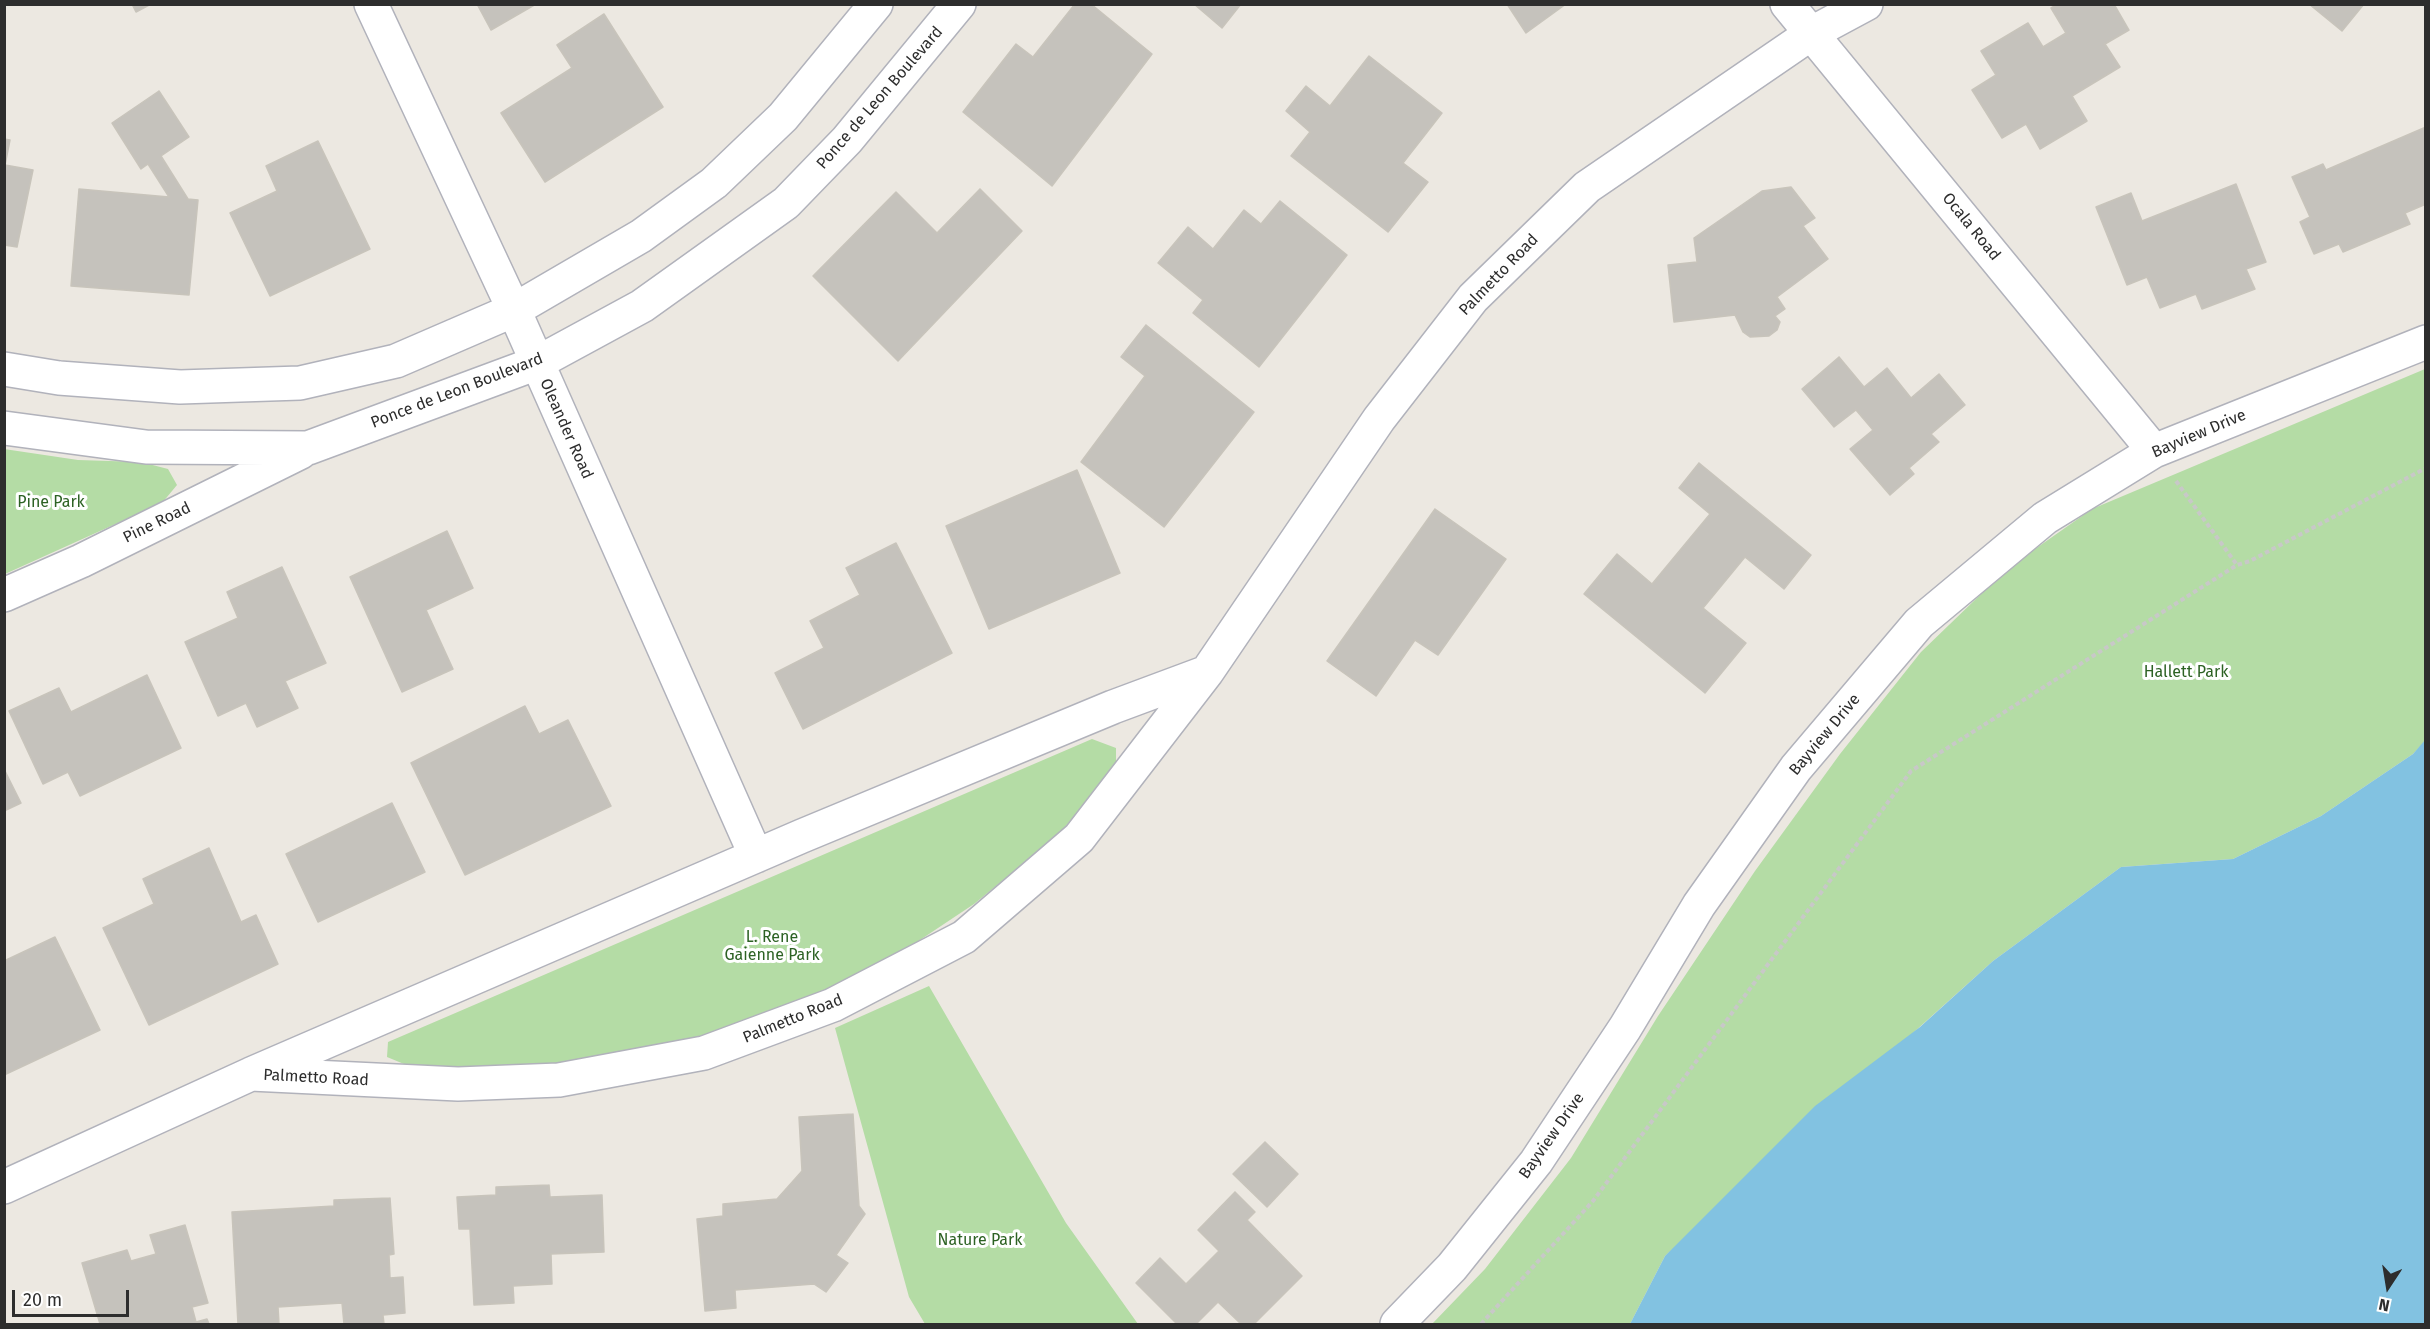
<!DOCTYPE html>
<html>
<head>
<meta charset="utf-8">
<style>
	body { margin:0 }
	#map { position:relative; width:2430px; height:1329px; overflow:hidden; background:#ece8e1; font-family:"Fira Sans",sans-serif }
	canvas { display:block }
	.frame { position:absolute; inset:0; border:6px solid #2d2d2d; pointer-events:none }
	.north { position:absolute; left:2358px; top:1257px; width:60px; height:60px; -webkit-text-stroke:4px #fff; paint-order:stroke; rotate:192deg; font-size:16px; font-weight:700; line-height:24px; text-align:center; color:#2d2d2d }
	.north::after { content:''; display:block; margin:auto; width:21px; height:27px; background:#2d2d2d; clip-path:polygon(50% 0,100% 100%,50% 72%,0 100%) }
	.scale { position:absolute; left:12px; top:1290px; width:117px; height:27px; box-sizing:border-box; border:3px solid #2d2d2d; border-top:0; padding-left:8px; font-size:18px; line-height:21px; white-space:nowrap; color:#2d2d2d; -webkit-text-stroke:4px #fff; paint-order:stroke }
</style>
</head>
<body>
<div id="map">
<canvas width="2430" height="1329"></canvas>
<div class="frame"></div>
<div class="north">N</div>
<div class="scale">20 m</div>
</div>
<script>
const ctx = document.querySelector('canvas').getContext('2d');
ctx.lineJoin = 'round';
function fillPath(path, color) {
  ctx.fillStyle = color;
  ctx.fill(path, 'evenodd');
}
function toPath(rows) {
  const path = new Path2D();
  for (const r of rows) {
    path.moveTo(r[0], r[1]);
    for (let i = 2; i < r.length; i += 2) path.lineTo(r[i], r[i + 1]);
  }
  return path;
}
function trace(path, color, width, dash) {
  ctx.strokeStyle = color;
  ctx.lineWidth = width;
  ctx.lineCap = dash ? 'butt' : 'round';
  ctx.setLineDash(dash || []);
  ctx.stroke(path);
}
function write(font, color, halo, rows, align = 'center') {
  ctx.font = font + ' "Fira Sans",sans-serif';
  ctx.lineWidth = 6;
  ctx.setLineDash([]);
  ctx.textBaseline = 'middle';
  ctx.strokeStyle = halo;
  ctx.fillStyle = color;
  for (const [text, x, y, turn = 0] of rows) {
    ctx.save();
    ctx.translate(x, y);
    ctx.rotate((+turn || 0) * Math.PI / 180);
    ctx.textAlign = isNaN(turn) ? turn : align;
    if (halo) ctx.strokeText(text, 0, 0);
    ctx.fillText(text, 0, 0);
    ctx.restore();
  }
}
const green = toPath([
	[2425,369,2426,740,2413,754,2321,816,2233,859,2121,867,1993,961,1665,1256,1630,1324,1432,1324,1485,1269,1571,1158,1658,1016,1755,871,1840,754,1921,652,2008,568,2092,509],
	[4,449,78,460,141,462,168,469,177,485,162,503,5,574],
	[1092,739,1116,748,1116,763,1103,784,1056,837,974,904,887,962,792,1010,698,1039,566,1064,462,1071,404,1064,387,1057,388,1042],
	[929,986,1066,1223,1138,1324,925,1324,909,1297,835,1028]
]);
const water = toPath([
	[2425,740,2425,1324,1630,1324,1665,1256,1815,1106,1920,1027,1993,961,2121,867,2233,859,2321,816,2413,754]
]);
const building = toPath([
	[132,4,151,4,136,12,132,4],
	[477,4,536,4,491,30,477,4],
	[1075,4,1091,4,1152,54,1052,186,963,112,1016,44,1033,57,1075,4],
	[1194,4,1241,4,1222,28,1194,4],
	[1507,4,1566,4,1526,33,1507,4],
	[2058,4,2114,4,2129,30,2105,44,2120,67,2072,96,2087,121,2040,149,2026,124,2002,138,1972,90,1996,75,1981,51,2028,23,2043,47,2066,33,2051,8,2058,4],
	[2309,4,2364,4,2342,31,2309,4],
	[604,14,663,107,545,182,501,113,572,68,557,45,604,14],
	[1369,56,1442,113,1403,163,1428,182,1388,232,1291,156,1310,132,1286,111,1306,86,1330,106,1369,56],
	[159,91,189,137,161,156,188,199,198,200,189,295,71,286,79,189,169,197,148,164,141,169,112,123,159,91],
	[2426,127,2426,204,2405,213,2410,224,2343,252,2339,244,2314,254,2300,222,2310,217,2292,177,2323,164,2326,170,2426,127],
	[4,139,10,140,5,165,33,170,17,247,4,245,4,139],
	[318,141,370,249,270,296,230,213,277,191,266,166,318,141],
	[2236,184,2266,262,2246,269,2255,289,2202,309,2196,294,2160,308,2147,277,2127,285,2096,207,2131,193,2142,221,2236,184],
	[1791,187,1815,218,1803,226,1828,259,1777,297,1785,309,1775,316,1780,322,1777,330,1769,336,1750,337,1743,332,1735,315,1674,322,1668,265,1697,262,1694,238,1762,191,1791,187],
	[980,189,1022,231,898,361,813,276,896,192,937,233,980,189],
	[1280,201,1347,255,1259,367,1193,313,1203,300,1158,263,1188,227,1213,249,1244,210,1261,224,1280,201],
	[1146,325,1254,412,1164,527,1081,462,1145,376,1121,357,1146,325],
	[1839,357,1864,387,1887,368,1911,398,1939,374,1965,405,1931,434,1939,442,1909,468,1914,474,1890,495,1850,449,1873,430,1856,410,1834,427,1802,389,1839,357],
	[1699,463,1811,555,1784,589,1745,557,1703,608,1746,643,1705,693,1584,594,1617,554,1652,584,1710,514,1679,488,1699,463],
	[1077,470,1120,573,989,629,946,526,1077,470],
	[1435,509,1506,559,1438,655,1415,640,1376,696,1327,661,1435,509],
	[447,531,473,588,426,610,453,669,402,692,350,577,447,531],
	[896,543,952,653,803,729,775,673,824,648,810,621,860,595,846,568,896,543],
	[282,567,326,663,285,681,298,708,257,727,246,703,218,716,185,642,238,618,227,592,282,567],
	[147,675,181,748,80,796,68,772,43,784,9,711,59,688,71,712,147,675],
	[525,706,539,734,568,720,611,806,465,875,411,763,525,706],
	[4,769,21,803,4,811,4,769],
	[392,803,425,872,318,922,286,854,392,803],
	[209,848,241,922,256,915,278,964,149,1025,103,928,154,904,143,879,209,848],
	[55,937,100,1030,4,1075,4,961,55,937],
	[853,1114,859,1206,865,1214,836,1255,848,1263,826,1292,814,1284,735,1290,736,1308,705,1311,697,1219,723,1216,723,1204,777,1199,802,1171,799,1117,853,1114],
	[1265,1142,1298,1174,1267,1207,1233,1174,1265,1142],
	[549,1185,550,1197,602,1195,604,1252,551,1254,552,1284,513,1286,514,1303,474,1305,470,1229,459,1229,457,1197,496,1195,496,1187,549,1185],
	[1235,1192,1255,1212,1247,1220,1302,1276,1254,1324,1241,1324,1218,1302,1196,1324,1177,1324,1136,1283,1160,1258,1186,1284,1219,1251,1198,1230,1235,1192],
	[390,1198,394,1254,389,1255,390,1278,403,1277,405,1313,383,1315,384,1324,344,1324,342,1303,278,1307,279,1324,238,1324,232,1212,334,1206,334,1200,390,1198],
	[185,1225,208,1303,192,1307,196,1322,207,1319,209,1324,100,1324,82,1263,127,1250,131,1261,156,1254,150,1235,185,1225]
]);
const path = toPath([
	[2176,481,2237,565],
	[1481,1324,1593,1201,1911,771,2237,565,2250,561,2426,468]
]);
const street = toPath([
	[371,4,514,310,756,856],
	[1787,4,2154,451],
	[4,369,59,378,180,387,300,383,396,361,514,310,641,236,714,183,783,117,876,4],
	[4,428,146,447,308,448,537,363,642,306,786,203,847,140,959,4],
	[4,595,81,561,301,452],
	[251,1074,802,836,1113,707,1207,672,1379,419,1473,298,1587,187,1812,33,1866,4],
	[4,1187,251,1074,458,1084,559,1080,704,1053,833,1005,964,937,1079,838,1207,672],
	[1397,1324,1452,1267,1536,1162,1625,1028,1699,905,1796,768,1919,623,2045,518,2154,451,2426,342]
]);
const streetNames = [
	["Ponce de Leon Boulevard",880,98,-49],
	["Ocala Road",1971,227,51],
	["Palmetto Road",1499,275,-46],
	["Ponce de Leon Boulevard",457,391,-21],
	["Oleander Road",566,429,66],
	["Bayview Drive",2199,434,-23],
	["Pine Road",157,523,-26],
	["Bayview Drive",1825,735,-50],
	["Palmetto Road",793,1019,-22],
	["Palmetto Road",316,1078,3],
	["Bayview Drive",1552,1136,-55]
];
const parkNames = [
	["Pine Park",51,503],
	["Hallett Park",2186,673],
	["L. Rene",772,938],
	["Gaienne Park",772,956],
	["Nature Park",980,1241]
];
fillPath(green, '#b4dca5');
fillPath(water, '#82c2e1');
fillPath(building, '#c5c2bc');
trace(building, '#c8c4bb', 1.5);
trace(street, '#b1b2bb', 36);
trace(path, '#c8c8c8', 4, [4.5, 3]);
trace(street, '#fff', 33);
write('16px', '#2d2d2d', '#fff', streetNames);
write('16px', '#2d6224', '#fff', parkNames);
</script>
</body>
</html>
